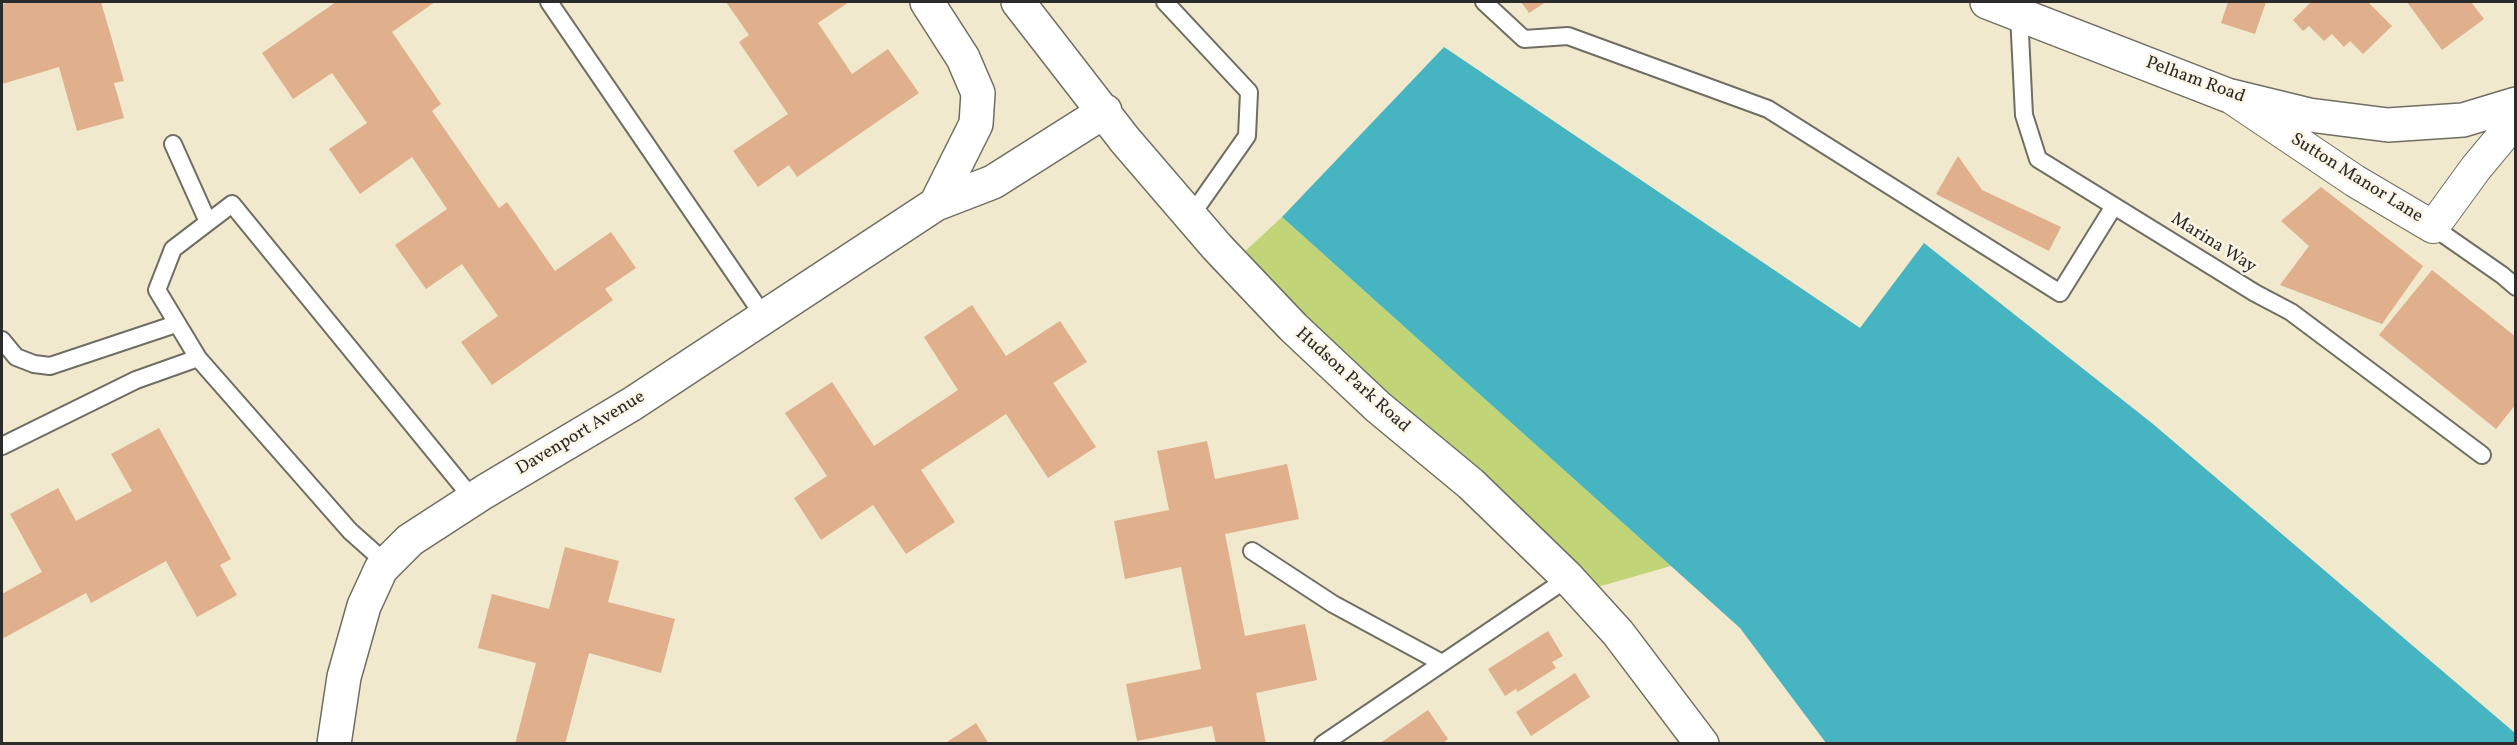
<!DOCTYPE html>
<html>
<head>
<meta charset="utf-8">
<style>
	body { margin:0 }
	#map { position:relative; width:2517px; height:745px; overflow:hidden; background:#f0e9cd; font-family:Vollkorn,serif }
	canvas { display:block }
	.frame { position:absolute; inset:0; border:3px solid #2b2b2b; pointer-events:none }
</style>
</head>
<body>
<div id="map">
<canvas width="2517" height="745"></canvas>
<div class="frame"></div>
</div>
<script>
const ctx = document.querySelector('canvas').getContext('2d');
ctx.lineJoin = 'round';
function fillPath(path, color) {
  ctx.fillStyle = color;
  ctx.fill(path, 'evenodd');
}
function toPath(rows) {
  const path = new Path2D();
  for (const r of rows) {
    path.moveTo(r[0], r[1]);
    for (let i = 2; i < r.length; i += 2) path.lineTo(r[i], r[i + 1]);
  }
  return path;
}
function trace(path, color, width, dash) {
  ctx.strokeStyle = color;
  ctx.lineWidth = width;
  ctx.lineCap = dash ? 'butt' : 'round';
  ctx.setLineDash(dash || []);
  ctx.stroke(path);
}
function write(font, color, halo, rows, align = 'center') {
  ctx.font = font + ' Vollkorn,serif';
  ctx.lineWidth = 5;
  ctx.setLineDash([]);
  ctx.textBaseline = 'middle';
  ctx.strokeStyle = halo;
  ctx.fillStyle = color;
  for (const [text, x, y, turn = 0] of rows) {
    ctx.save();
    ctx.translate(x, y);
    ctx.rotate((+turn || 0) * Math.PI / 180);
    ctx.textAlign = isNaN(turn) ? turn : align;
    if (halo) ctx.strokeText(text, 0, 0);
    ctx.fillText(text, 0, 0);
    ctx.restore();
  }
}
const green = toPath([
	[1282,217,1671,566,1573,594,1227,268]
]);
const water = toPath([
	[1444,47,1860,328,1924,243,2153,424,2515,733,2515,743,1826,743,1740,628,1282,217]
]);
const building = toPath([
	[10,2,101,2,124,81,114,83,124,118,77,131,59,67,2,84,2,4],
	[336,2,435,2,392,32,441,104,432,111,499,208,507,202,555,271,611,232,636,268,605,289,613,300,492,385,461,342,498,316,462,264,426,289,395,245,447,209,412,157,360,194,329,149,367,123,332,73,293,99,262,53],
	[726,2,849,2,818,23,852,74,888,49,919,93,797,177,789,165,758,187,733,151,788,114,739,42,749,35],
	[1521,2,1546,2,1529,13],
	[2228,2,2266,2,2255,34,2221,23],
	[2311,2,2368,2,2392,26,2363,54,2350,41,2344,47,2332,34,2324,41,2309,26,2303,31,2293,20],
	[2407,2,2471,2,2484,19,2442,50],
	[1958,156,1982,190,2061,227,2049,251,1936,194],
	[2321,187,2423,266,2382,324,2280,285,2309,246,2281,221],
	[2432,270,2516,337,2516,404,2496,429,2379,335],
	[972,305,1006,356,1060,321,1087,362,1053,383,1096,447,1048,478,1006,414,921,470,955,522,906,554,873,505,821,540,794,498,827,476,785,413,832,382,874,446,958,390,924,337],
	[159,428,231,559,220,565,237,595,197,617,166,561,91,603,86,593,2,639,2,594,42,572,10,514,58,488,76,521,132,491,111,454],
	[1207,441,1215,479,1287,464,1299,519,1225,534,1245,636,1305,624,1317,680,1256,693,1266,744,1216,744,1212,726,1137,741,1126,684,1201,669,1181,567,1125,579,1114,521,1169,510,1157,451],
	[565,547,619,561,608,602,675,619,661,673,589,653,565,744,515,744,536,663,478,648,492,594,549,609],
	[1548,631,1563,656,1552,662,1556,668,1518,692,1516,689,1505,696,1488,669],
	[1575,673,1590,697,1531,736,1516,712],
	[1428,710,1448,739,1442,744,1379,744],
	[976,723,989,744,944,744]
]);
const lane = toPath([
	[549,2,765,318],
	[1165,2,1249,92,1247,136,1190,217],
	[1484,2,1524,39,1568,36,1768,109,2060,293,2114,206],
	[2019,14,2024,115,2038,159,2255,293,2291,312,2482,455],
	[173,144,208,222],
	[2433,227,2502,275,2516,287],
	[2,340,16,357,34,364,50,366,176,324],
	[2,446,136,380,198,358],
	[1252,551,1333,604,1442,663],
	[387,564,350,531,198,358,157,290,173,249,232,204,473,499],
	[1323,744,1568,578]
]);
const street = toPath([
	[2232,98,2355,181,2433,227,2476,168,2516,120]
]);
const secondary = toPath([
	[927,2,963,58,978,93,976,124,936,204],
	[1018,2,1125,140,1217,247,1293,327,1378,407,1471,484,1568,578,1618,633,1702,744],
	[1987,2,2227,95,2309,115,2388,125,2463,120,2516,104],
	[334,744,344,677,364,606,381,569,410,540,484,492,632,404,936,204,993,182,1105,111]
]);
const streetNames = [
	["Pelham Road",2195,81,20],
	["Sutton Manor Lane",2356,179,32],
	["Marina Way",2213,244,32],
	["Hudson Park Road",1352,381,42],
	["Davenport Avenue",581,434,-31]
];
fillPath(green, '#c1d578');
fillPath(water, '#47b5c1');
fillPath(building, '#e0af8b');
trace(lane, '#706e64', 20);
trace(street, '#706e64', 34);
trace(secondary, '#706e64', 36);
trace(lane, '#fff', 16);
trace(street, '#fff', 32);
trace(secondary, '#fff', 33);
write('18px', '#2b2b2b', '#fcf5e5', streetNames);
</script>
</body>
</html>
